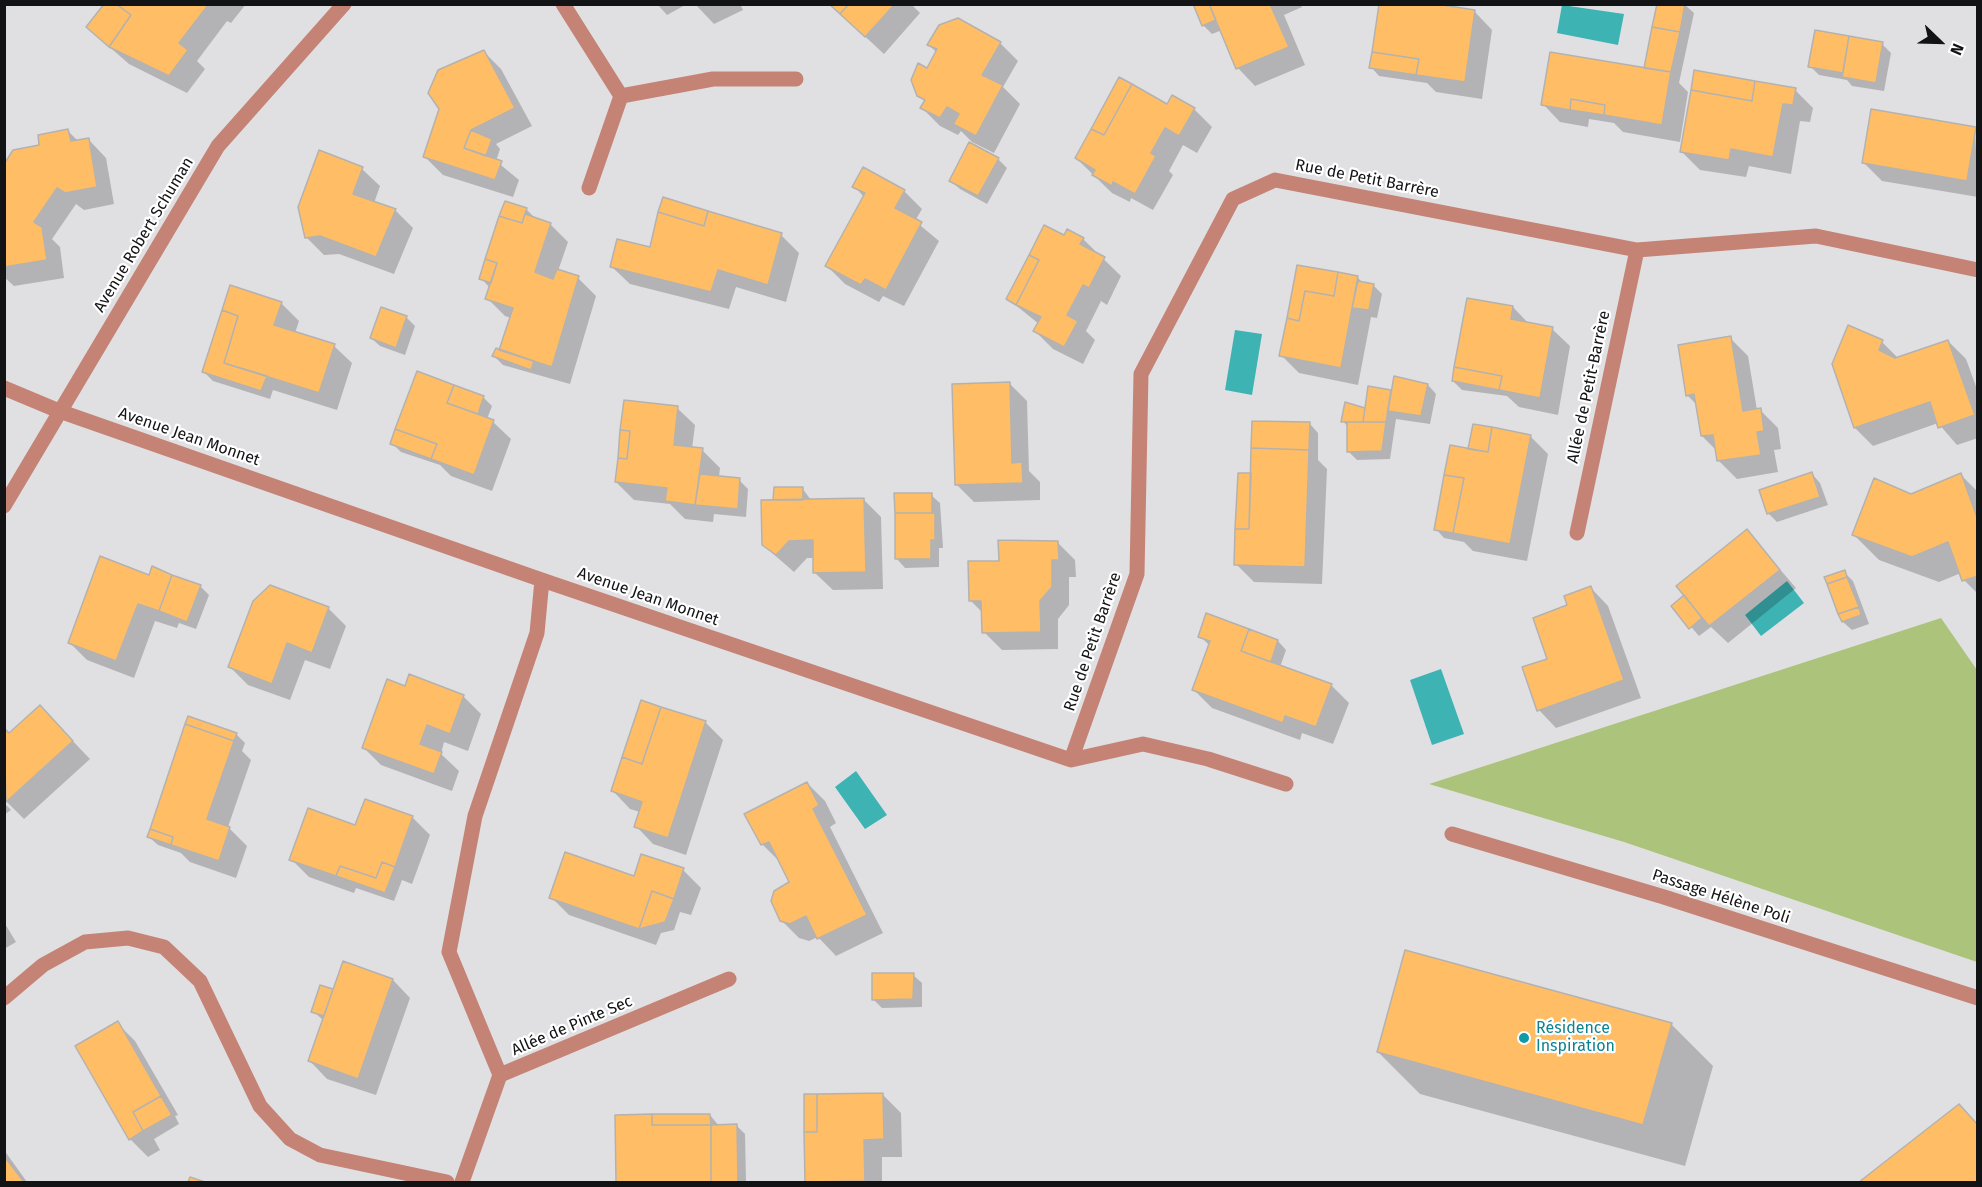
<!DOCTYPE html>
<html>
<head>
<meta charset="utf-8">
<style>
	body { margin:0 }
	#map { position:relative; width:1982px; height:1187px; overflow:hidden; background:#e0e0e3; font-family:"Fira Sans",sans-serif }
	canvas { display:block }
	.frame { position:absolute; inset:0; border:6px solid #121314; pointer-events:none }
	.north { position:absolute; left:1910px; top:12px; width:60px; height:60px; -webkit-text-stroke:4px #fff; paint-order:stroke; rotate:113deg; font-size:16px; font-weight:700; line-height:24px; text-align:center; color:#121314 }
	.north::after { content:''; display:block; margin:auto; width:21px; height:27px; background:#121314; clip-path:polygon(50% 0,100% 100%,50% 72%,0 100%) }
</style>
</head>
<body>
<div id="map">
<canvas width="1982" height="1187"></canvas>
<div class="frame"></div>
<div class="north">N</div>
</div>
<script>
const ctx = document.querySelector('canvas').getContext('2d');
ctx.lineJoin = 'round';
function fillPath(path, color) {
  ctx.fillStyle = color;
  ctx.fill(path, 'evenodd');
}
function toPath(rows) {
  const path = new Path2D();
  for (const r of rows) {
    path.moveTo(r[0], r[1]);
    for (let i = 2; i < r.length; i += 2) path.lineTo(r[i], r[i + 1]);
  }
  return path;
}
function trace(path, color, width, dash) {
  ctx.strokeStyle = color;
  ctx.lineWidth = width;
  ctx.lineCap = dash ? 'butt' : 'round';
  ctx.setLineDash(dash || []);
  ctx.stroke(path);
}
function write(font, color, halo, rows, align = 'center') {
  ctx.font = font + ' "Fira Sans",sans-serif';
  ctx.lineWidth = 4.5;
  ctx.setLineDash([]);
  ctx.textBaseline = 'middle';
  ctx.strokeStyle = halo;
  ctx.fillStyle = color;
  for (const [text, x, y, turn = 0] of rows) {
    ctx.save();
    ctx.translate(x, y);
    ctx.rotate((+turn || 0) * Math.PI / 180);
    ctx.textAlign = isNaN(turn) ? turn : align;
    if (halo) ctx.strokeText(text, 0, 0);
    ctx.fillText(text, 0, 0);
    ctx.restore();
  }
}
const green = toPath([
	[1941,618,1977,670,1977,962,1624,842,1429,784]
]);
const water = toPath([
	[1562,5,1624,14,1618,45,1557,33],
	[1235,330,1262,334,1252,395,1225,390],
	[1787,581,1804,603,1761,636,1745,615],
	[1441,669,1464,734,1432,745,1410,680],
	[856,771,887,815,865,829,835,787]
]);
const shadow = toPath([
	[118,4,246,4,231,23,227,21,197,61,205,69,187,93,129,64,97,36],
	[657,4,687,4,667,15],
	[695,4,740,4,743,10,714,24],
	[830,4,911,4,920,13,884,54],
	[1194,4,1301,4,1302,7,1284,15,1305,65,1255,86,1238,68,1222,30,1212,34,1203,25],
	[1659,4,1685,5,1694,13,1679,83,1688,92,1680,142,1623,132,1614,123,1589,119,1588,127,1560,122,1543,104,1649,70],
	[1475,12,1492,30,1482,99,1436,92,1427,83,1379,76,1371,67],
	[1000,43,1018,61,1003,87,1020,104,994,153,972,142,961,131,958,135,940,126,922,108,925,102,919,95,937,53,929,45],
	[1882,44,1891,53,1884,91,1852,86,1847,80,1819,75,1810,66],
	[483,51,501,69,532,126,496,144,500,149,496,161,519,180,513,197,443,175,425,157,440,109],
	[1795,90,1813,108,1810,122,1800,121,1791,174,1749,166,1746,177,1700,170,1682,152],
	[1168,106,1194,109,1212,127,1197,153,1183,145,1169,171,1173,175,1153,210,1131,198,1130,202,1112,193,1076,158],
	[1975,128,1978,197,1882,181,1864,163],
	[68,131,79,142,89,140,106,158,114,204,84,210,76,204,52,239,60,247,64,278,14,286,4,277,4,190,41,147],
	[998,159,1007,168,987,204,960,189,951,181],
	[362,169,380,186,374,203,395,210,413,228,394,274,339,254,324,255,306,237],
	[854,186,904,191,922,209,915,221,939,241,904,306,883,296,879,302,845,284,827,266,864,197],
	[526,209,535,218,550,224,568,242,558,271,578,278,596,296,570,384,503,365,494,356,500,351,511,318,505,316,487,298,489,287,481,278],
	[781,235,799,253,786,302,736,287,729,309,630,284,612,267,651,248],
	[1065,237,1083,239,1121,276,1107,305,1101,301,1086,331,1095,340,1083,364,1053,349,1035,331,1039,324,1008,299],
	[1358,278,1364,284,1373,285,1382,294,1377,318,1371,317,1358,385,1299,373,1281,355],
	[281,303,299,321,295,333,334,346,352,363,337,410,273,390,270,399,213,381,204,372],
	[1513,307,1529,324,1552,329,1570,346,1558,415,1519,407,1507,396,1462,390,1453,381],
	[406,317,415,326,405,355,380,346,371,338],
	[1730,338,1748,356,1757,410,1760,410,1778,428,1781,449,1774,450,1778,472,1737,479,1719,461,1717,451,1702,436,1697,405,1687,395],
	[1948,341,1966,359,1978,392,1978,438,1957,445,1938,423,1873,446,1855,428,1833,364,1882,342,1898,358],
	[418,373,483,397,492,406,487,419,493,422,511,439,492,491,451,476,440,465,401,452,392,443],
	[1009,383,1027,401,1029,471,1040,482,1040,500,974,502,956,484],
	[1428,385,1436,394,1430,424,1396,419,1390,459,1357,460,1348,451,1348,427,1343,421,1366,410,1369,388,1392,392],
	[677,408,695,425,692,449,702,450,720,468,719,477,739,480,748,489,746,517,714,514,713,522,685,519,670,504,634,500,616,482],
	[1310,424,1318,433,1318,460,1327,469,1322,584,1254,582,1236,564],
	[1530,436,1548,454,1527,561,1473,551,1464,542,1444,538,1436,529],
	[1812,474,1820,483,1828,505,1777,522,1768,513],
	[1961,475,1978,492,1978,594,1964,580,1961,573,1939,582,1879,560,1853,534,1911,495],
	[802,488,811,500,863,499,881,517,883,589,833,590,815,573,815,558,807,558,794,572,763,545,775,501],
	[931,495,940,503,943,548,939,548,939,567,905,568,897,559],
	[1747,531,1796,588,1728,643,1711,627,1699,636,1673,606],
	[1057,542,1075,560,1076,577,1069,577,1069,605,1058,619,1058,649,1002,650,984,632,983,613,970,600,1000,562],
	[1844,572,1853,581,1869,624,1852,630,1843,622],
	[150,577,200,586,209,595,196,629,179,623,177,628,155,621,134,678,87,660,69,642],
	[1591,588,1608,606,1641,698,1556,728,1539,710,1549,660,1569,606],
	[328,608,346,626,330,669,305,660,290,700,248,685,230,667],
	[1200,636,1278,641,1286,650,1280,667,1331,685,1349,703,1333,744,1302,733,1300,740,1212,708,1194,690,1210,646],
	[405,688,463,696,481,714,468,751,444,742,441,754,459,771,452,791,381,765,363,747],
	[40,707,90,759,24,819,4,799,4,730,10,735],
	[705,722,723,740,686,855,653,844,636,826,640,812,630,809,613,791],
	[236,734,245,743,242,751,251,760,228,827,247,846,236,878,190,862,181,853,158,845,149,837],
	[807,783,825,801,836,823,830,827,883,933,836,956,818,937,809,941,799,938,781,920,791,883,781,863,762,844],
	[4,803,11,810,4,815],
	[412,817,430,835,412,884,402,880,394,901,356,888,354,893,309,877,291,859,356,827],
	[683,870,701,888,691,915,680,912,674,930,661,933,656,945,569,915,551,897,635,878],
	[4,922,16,942,4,949],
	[913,975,922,983,922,1007,882,1008,873,999],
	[393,980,410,998,376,1095,327,1079,310,1061,324,1021,313,1011,332,991],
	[117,1023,135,1041,178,1115,175,1116,179,1124,154,1139,160,1150,148,1157,130,1139],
	[1671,1024,1713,1066,1685,1166,1420,1094,1378,1052],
	[883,1095,901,1113,902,1157,882,1157,882,1182,807,1182,805,1096],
	[1959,1106,1978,1124,1978,1182,1861,1182],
	[710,1115,719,1126,737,1126,745,1134,746,1182,617,1182,616,1116],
	[4,1150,27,1182,4,1182]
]);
const building = toPath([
	[104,4,116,4,131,15,109,47,86,27,104,4],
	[116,4,209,4,179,43,188,50,169,76,109,47,131,15,116,4],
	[829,4,849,4,840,14,829,4],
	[849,4,895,4,865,37,840,14,849,4],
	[1193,4,1209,4,1216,20,1202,26,1193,4],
	[1209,4,1270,4,1289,47,1236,69,1209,4],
	[1379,4,1436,4,1475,10,1465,82,1416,75,1419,59,1372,52,1379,4],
	[1657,4,1685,4,1680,32,1652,27,1657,4],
	[958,18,1001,42,982,75,1003,85,976,136,953,124,959,114,947,107,940,118,920,108,925,100,917,96,911,80,918,63,927,68,937,49,927,45,939,25,958,18],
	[1652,27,1680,32,1671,72,1644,68,1652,27],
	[1815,30,1849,36,1843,73,1808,67,1815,30],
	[1849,36,1883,42,1876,83,1842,77,1849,36],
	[484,50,515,108,471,130,464,148,502,161,495,180,423,157,439,109,428,93,438,70,484,50],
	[1372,52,1419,59,1416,75,1369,68,1372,52],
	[1550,52,1671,72,1662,125,1604,115,1605,105,1571,99,1570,110,1541,105,1550,52],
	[1694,70,1755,81,1752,101,1691,90,1694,70],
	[1119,77,1132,84,1104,135,1091,129,1119,77],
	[1755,81,1796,88,1793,105,1783,104,1773,157,1731,149,1729,160,1680,152,1691,90,1752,101,1755,81],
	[1132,84,1167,104,1172,95,1195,108,1179,136,1165,128,1151,153,1156,156,1135,194,1113,182,1112,186,1092,175,1095,170,1075,158,1091,129,1104,135,1132,84],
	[1571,99,1605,105,1604,115,1570,110,1571,99],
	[1871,109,1976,127,1967,181,1862,163,1871,109],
	[68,129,71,141,89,138,97,187,65,193,57,188,34,222,42,227,47,260,4,267,4,164,13,150,39,145,38,135,68,129],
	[471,130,492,139,486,156,464,148,471,130],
	[969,142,999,158,978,196,949,181,969,142],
	[319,150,363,167,353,194,396,209,376,257,320,236,305,238,298,207,319,150],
	[863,167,905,190,895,208,922,222,886,290,865,279,861,285,825,266,865,193,852,187,863,167],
	[663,197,708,211,704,226,658,212,663,197],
	[505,201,527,208,522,223,499,216,505,201],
	[708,211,782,233,768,285,718,270,711,292,610,267,617,239,650,247,658,212,704,226,708,211],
	[525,214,551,223,535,272,553,279,557,269,579,276,552,367,499,350,513,308,485,299,497,263,485,259,499,216,522,223,525,214],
	[1044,225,1064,235,1067,229,1084,238,1080,244,1105,257,1089,288,1083,285,1067,315,1078,321,1064,347,1033,331,1041,317,1016,305,1039,260,1029,255,1044,225],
	[1029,255,1039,260,1016,305,1006,299,1029,255],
	[485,259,497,263,491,283,479,279,485,259],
	[1297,265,1338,272,1334,296,1305,291,1299,321,1287,318,1297,265],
	[1338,272,1358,276,1341,368,1279,356,1287,318,1299,321,1305,291,1334,296,1338,272],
	[1358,281,1374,284,1369,310,1352,308,1358,281],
	[230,285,282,302,274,325,335,344,319,393,224,363,238,316,222,310,230,285],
	[1467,298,1513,306,1511,319,1553,327,1540,398,1499,390,1502,376,1454,367,1467,298],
	[381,307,407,316,396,348,370,338,381,307],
	[222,310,238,316,224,363,267,376,261,391,202,372,222,310],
	[1848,325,1883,340,1879,350,1895,358,1948,340,1975,415,1938,428,1930,402,1854,428,1832,364,1848,325],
	[1731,336,1743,411,1761,408,1764,431,1757,432,1761,455,1717,461,1713,435,1701,436,1694,394,1686,396,1678,345,1731,336],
	[496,348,534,361,531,370,492,356,496,348],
	[1454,367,1502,376,1499,390,1452,381,1454,367],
	[417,371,454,385,447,403,494,420,474,475,431,459,437,444,395,429,417,371],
	[1394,376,1428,384,1421,416,1388,411,1394,376],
	[1010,382,1012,463,1022,462,1023,483,955,485,952,384,1010,382],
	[454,385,484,396,478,414,447,403,454,385],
	[1368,386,1391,390,1386,422,1363,422,1368,386],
	[624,400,678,406,674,445,703,448,695,505,665,501,667,488,615,482,618,458,627,459,630,431,620,430,624,400],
	[1345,402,1365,408,1363,422,1341,422,1345,402],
	[1252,421,1310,422,1309,450,1251,448,1252,421],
	[1347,422,1386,422,1382,451,1347,452,1347,422],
	[1473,424,1492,427,1488,452,1468,449,1473,424],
	[1492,427,1531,435,1510,544,1453,533,1464,478,1444,475,1450,445,1488,452,1492,427],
	[395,429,437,444,431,459,390,444,395,429],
	[620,430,630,431,627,459,618,458,620,430],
	[1251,448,1309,450,1305,567,1234,565,1235,529,1249,529,1251,448],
	[1812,472,1820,497,1767,514,1759,490,1812,472],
	[1238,473,1251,473,1249,529,1235,529,1238,473],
	[1961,473,1978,520,1978,576,1962,581,1948,542,1912,557,1852,535,1874,478,1911,494,1961,473],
	[700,474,740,478,738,509,695,505,700,474],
	[1444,475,1464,478,1453,533,1434,530,1444,475],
	[774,487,803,487,803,500,773,500,774,487],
	[894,493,932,493,932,513,895,513,894,493],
	[864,498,866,572,813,573,813,540,789,541,776,555,762,545,761,500,864,498],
	[895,513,935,513,935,540,931,540,931,559,895,559,895,513],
	[1747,529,1780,570,1709,626,1676,586,1747,529],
	[998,540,1058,541,1059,560,1052,560,1052,587,1040,601,1041,632,982,633,981,601,969,601,968,561,999,561,998,540],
	[100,556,149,575,152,566,172,575,159,611,138,604,116,661,68,643,100,556],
	[1845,570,1847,577,1827,584,1824,577,1845,570],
	[172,575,201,585,187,622,159,611,172,575],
	[1847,577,1859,607,1838,614,1827,584,1847,577],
	[270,585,329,607,312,653,287,643,272,684,228,667,253,601,270,585],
	[1591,586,1624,680,1537,711,1522,667,1547,659,1533,618,1567,605,1564,596,1591,586],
	[1684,595,1702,618,1689,629,1671,606,1684,595],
	[1859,607,1861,615,1842,622,1838,614,1859,607],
	[1206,613,1249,629,1241,651,1332,684,1316,727,1285,716,1283,723,1192,690,1210,641,1198,637,1206,613],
	[1249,629,1278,640,1271,662,1241,651,1249,629],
	[409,674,464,695,450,734,427,725,420,744,442,752,434,774,362,748,387,679,405,686,409,674],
	[641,700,661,707,642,764,622,757,641,700],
	[40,705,73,741,6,802,4,728,9,733,40,705],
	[661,707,706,721,668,838,634,827,642,802,611,791,622,757,642,764,661,707],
	[188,716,237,733,234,741,185,724,188,716],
	[185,724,234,741,207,819,230,827,219,861,171,845,173,837,150,829,185,724],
	[807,782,819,805,813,809,867,915,817,939,806,916,790,924,780,921,771,901,774,891,789,882,769,842,761,845,744,814,807,782],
	[365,799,413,816,395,867,382,862,376,878,340,866,336,876,289,860,308,808,355,825,365,799],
	[150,829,173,837,171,845,147,837,150,829],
	[565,852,634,876,641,854,684,868,674,899,652,891,639,929,549,898,565,852],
	[382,862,395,867,385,893,336,876,340,866,376,878,382,862],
	[652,891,674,899,665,922,639,929,652,891],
	[1405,950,1672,1023,1643,1125,1377,1052,1405,950],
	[343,961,393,979,358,1079,308,1061,343,961],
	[872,973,914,973,913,999,872,1000,872,973],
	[320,985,333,989,324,1016,311,1012,320,985],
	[118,1021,161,1096,133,1112,143,1131,129,1140,75,1046,118,1021],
	[883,1093,884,1139,864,1140,865,1181,805,1182,804,1132,817,1132,817,1094,883,1093],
	[804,1094,817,1094,817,1132,804,1132,804,1094],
	[161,1096,172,1115,143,1131,133,1112,161,1096],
	[1959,1104,1978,1125,1978,1182,1859,1182,1959,1104],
	[652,1114,652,1125,711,1125,711,1182,616,1182,615,1115,652,1114],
	[652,1114,710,1114,711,1125,652,1125,652,1114],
	[737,1124,738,1182,711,1182,711,1125,737,1124],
	[4,1156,24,1182,4,1182,4,1156],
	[190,1177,205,1182,188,1182,190,1177],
	[865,1181,865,1182,805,1182,865,1181]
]);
const minor = toPath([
	[563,4,621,96,713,79,796,79],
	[589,188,621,96],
	[4,388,59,411,542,580,1071,760,1143,744,1208,759,1286,784],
	[4,506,218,146,344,4],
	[1577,533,1637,250],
	[1071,760,1137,574,1141,374,1233,199,1275,180,1637,250,1816,236,1978,270],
	[1452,834,1664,897,1978,998],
	[4,998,43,965,85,942,128,938,164,947,200,981,260,1106,290,1139,320,1155,447,1182],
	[500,1075,449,952,475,816,537,633,542,580],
	[462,1182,500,1075,729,979]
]);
const markers = [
	[1524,1038,6,"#0f9aa8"]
];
const streetNames = [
	["Rue de Petit Barrère",1367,179,11],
	["Avenue Robert Schuman",144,235,-59],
	["Allée de Petit-Barrère",1589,387,-78],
	["Avenue Jean Monnet",189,437,19],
	["Avenue Jean Monnet",648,597,19],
	["Rue de Petit Barrère",1093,642,-71],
	["Passage Hélène Poli",1721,897,18],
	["Allée de Pinte Sec",572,1026,-23]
];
const cultureNames = [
	["Résidence",1536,1029],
	["Inspiration",1536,1047]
];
fillPath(green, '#acc37c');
fillPath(water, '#3db3b4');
fillPath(shadow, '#0003');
fillPath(building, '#ffbd66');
trace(building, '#b4b2b0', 1.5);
trace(minor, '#c58376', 15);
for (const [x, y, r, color] of markers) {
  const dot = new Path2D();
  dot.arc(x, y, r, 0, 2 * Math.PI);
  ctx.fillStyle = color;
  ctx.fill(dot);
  trace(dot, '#fff', 2);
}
write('16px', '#121314', '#fff', streetNames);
write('16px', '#0d838f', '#fff', cultureNames, 'left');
</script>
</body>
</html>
